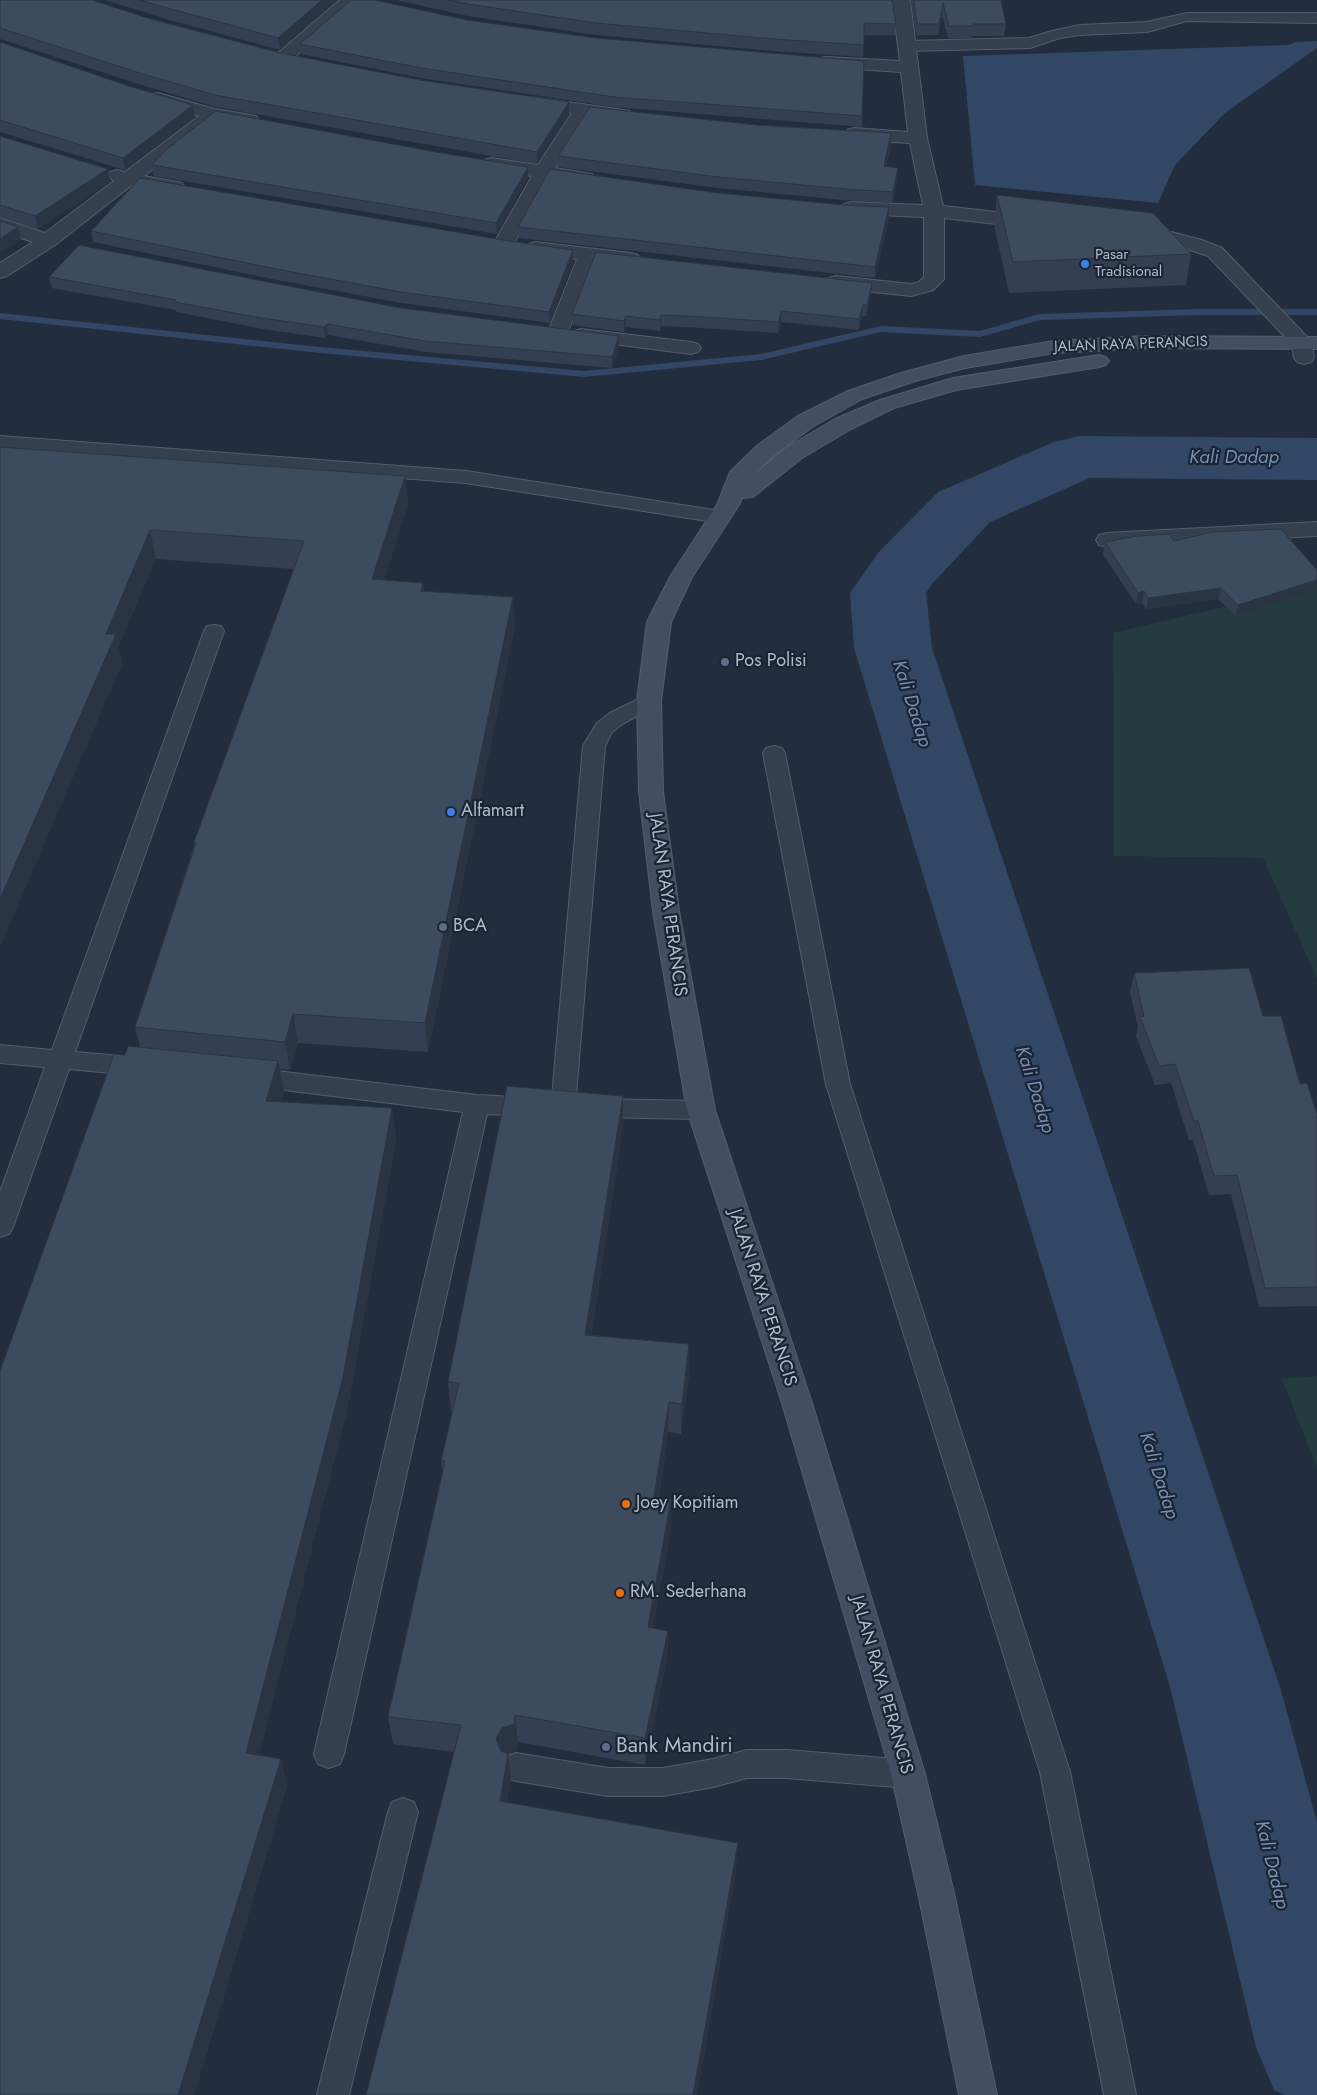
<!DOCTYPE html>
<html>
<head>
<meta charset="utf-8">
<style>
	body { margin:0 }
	canvas { display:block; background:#222d3e }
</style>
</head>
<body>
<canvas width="1317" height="2095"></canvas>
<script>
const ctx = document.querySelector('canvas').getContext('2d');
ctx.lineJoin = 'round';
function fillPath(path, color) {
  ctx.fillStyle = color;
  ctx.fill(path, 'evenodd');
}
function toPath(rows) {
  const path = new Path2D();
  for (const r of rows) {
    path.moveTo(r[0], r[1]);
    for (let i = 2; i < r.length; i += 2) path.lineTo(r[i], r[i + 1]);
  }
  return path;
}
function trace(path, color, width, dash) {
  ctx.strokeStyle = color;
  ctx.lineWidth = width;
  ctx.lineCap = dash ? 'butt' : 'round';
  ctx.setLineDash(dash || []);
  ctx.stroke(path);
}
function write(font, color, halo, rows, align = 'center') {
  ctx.font = font + ' Jost,sans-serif';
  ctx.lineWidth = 4.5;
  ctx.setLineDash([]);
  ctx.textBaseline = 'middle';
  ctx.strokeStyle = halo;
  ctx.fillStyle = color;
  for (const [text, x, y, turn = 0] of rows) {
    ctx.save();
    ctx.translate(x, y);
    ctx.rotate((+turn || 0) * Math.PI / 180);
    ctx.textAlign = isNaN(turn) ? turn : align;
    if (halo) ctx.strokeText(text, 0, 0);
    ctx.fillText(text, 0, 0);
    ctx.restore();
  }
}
const green = toPath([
	[1317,585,1317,979,1263,858,1114,856,1113,633],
	[1317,1376,1317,1468,1282,1379]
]);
const water = toPath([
	[1317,44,1317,48,1225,113,1175,165,1158,203,975,185,963,56]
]);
const stream = toPath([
	[1317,41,1317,47,1299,47,1279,55,1274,52,1295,42,1317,41],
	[1198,309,1317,309,1317,315,1198,315,1040,320,980,337,881,332,761,360,584,377,320,353,0,319,0,313,320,347,584,371,761,354,881,326,980,331,1039,314,1198,309]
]);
const river = toPath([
	[1079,436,1317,438,1317,480,1090,478,990,522,932,584,926,593,932,648,1280,1687,1317,1822,1317,2095,1285,2095,1274,2090,1256,2047,1170,1687,854,648,850,593,878,553,938,492,1054,442,1079,436]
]);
const lane = toPath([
	[1187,13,1317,13,1317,23,1187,21,1147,32,1080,35,1060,38,1030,48,908,51,903,49,900,46,903,43,908,41,1029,38,1052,31,1080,25,1147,22,1187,13],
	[0,436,466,471,720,511,727,513,730,517,727,521,720,523,466,483,0,448,0,436],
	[214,625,221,626,224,631,75,1052,143,1058,151,1061,155,1067,151,1073,143,1076,69,1069,13,1227,9,1234,0,1237,0,1192,45,1067,0,1063,0,1045,52,1050,204,631,207,626,214,625],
	[649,694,656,696,659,701,656,706,624,723,612,732,605,746,575,1108,572,1115,563,1117,554,1115,551,1108,583,746,597,723,610,713,649,694],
	[774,746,782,748,785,753,850,1084,1070,1772,1136,2095,1104,2095,1040,1772,826,1084,763,753,766,748,774,746],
	[251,1068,477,1095,535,1098,544,1100,547,1107,544,1114,535,1116,487,1114,344,1754,340,1764,329,1768,318,1764,314,1754,463,1112,251,1086,243,1083,239,1077,243,1071,251,1068],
	[591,1099,701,1101,710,1103,713,1110,710,1117,701,1119,591,1117,582,1115,579,1108,582,1101,591,1099],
	[747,1750,787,1750,908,1760,919,1764,923,1774,919,1784,908,1788,787,1778,747,1778,713,1787,663,1796,608,1796,516,1781,505,1777,501,1767,505,1757,516,1753,608,1768,663,1768,713,1759,747,1750],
	[403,1798,414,1802,418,1812,349,2095,317,2095,388,1812,392,1802,403,1798]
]);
const street = toPath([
	[340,0,359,0,289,62,283,63,277,62,274,58,277,54,340,0],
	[892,0,910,0,927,138,943,206,1032,216,1039,218,1042,222,1039,226,1032,228,944,218,944,279,933,290,911,296,836,288,829,286,826,282,829,278,836,276,911,284,919,282,924,277,924,217,851,214,844,212,841,208,844,204,851,202,923,205,910,143,854,140,847,138,845,134,847,130,854,128,908,132,901,72,826,67,820,66,817,62,820,58,826,57,900,61,892,0],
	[158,93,215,109,256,116,259,120,256,124,250,126,217,120,144,176,182,183,185,187,182,191,175,193,132,185,55,245,7,276,0,278,0,263,33,242,0,231,0,218,45,233,114,181,108,176,110,172,117,170,125,172,199,116,152,102,149,98,152,94,158,93],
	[531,97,624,110,630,111,633,115,630,119,624,120,589,116,555,168,592,174,594,178,592,182,585,184,549,178,514,243,511,247,504,249,497,247,494,243,532,176,491,170,484,168,482,164,484,160,491,158,538,165,572,113,525,106,522,102,525,98,531,97],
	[1140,228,1171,232,1202,240,1222,248,1309,339,1312,343,1314,358,1311,362,1304,364,1297,362,1294,358,1292,344,1208,256,1171,244,1133,238,1130,234,1133,230,1140,228],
	[535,242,631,253,638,255,641,259,638,263,631,265,596,261,568,332,565,336,558,338,551,336,548,332,577,259,528,252,525,248,528,244,535,242],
	[581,329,691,342,698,344,701,348,698,352,691,354,574,339,571,335,574,331,581,329],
	[1317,522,1317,536,1107,547,1099,545,1096,540,1099,535,1107,533,1317,522]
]);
const secondary = toPath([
	[1146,336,1317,337,1317,349,1146,348,1054,353,965,368,915,381,862,399,814,426,774,455,752,476,786,448,835,419,880,400,953,378,1099,355,1106,357,1109,361,1106,365,1099,367,956,390,894,408,851,429,802,458,753,497,742,498,739,505,692,577,671,622,661,701,663,792,679,911,715,1110,812,1403,925,1774,954,1893,997,2095,959,2095,918,1893,891,1774,782,1403,687,1110,653,911,639,792,637,701,647,622,670,577,717,505,730,472,758,445,798,416,848,391,901,373,964,356,1054,341,1146,336]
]);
const wall = toPath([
	[0,0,151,19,281,53,420,80,569,102,569,114,537,164,216,107,145,86,0,39],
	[105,0,337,0,280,50,166,19],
	[395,0,892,0,896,24,895,35,864,35,863,57,773,51,596,35,468,16],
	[911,0,1001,0,1006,24,1004,36,972,36,971,38,948,38,942,15,938,35,916,35],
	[0,42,195,117,125,170,0,132],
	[300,44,862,116,862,127,614,107,421,78,301,54],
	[0,136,110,182,38,229,0,217],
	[891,144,886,167,898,178,892,203,844,200,718,188,558,167,558,156],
	[436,152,528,167,528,177,497,234,154,176,152,165],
	[718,193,845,205,889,207,889,218,875,278,519,238,518,227],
	[997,195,1191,254,1186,285,1009,293,994,225],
	[91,231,573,261,550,323,402,303,277,280,93,242],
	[49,277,401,308,619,347,612,368,426,352,328,335,325,338,263,329,176,312,176,310,52,288],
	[872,283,871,293,866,316,862,316,859,330,781,322,778,333,687,327,661,326,660,331,626,327,624,332,573,325,572,314],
	[0,447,405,476,408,505,384,580,423,583,424,592,513,597,515,626,428,1052,298,1043,290,1070,280,1069,284,1091,281,1102,392,1108,396,1139,348,1406,259,1755,281,1759,287,1786,194,2095,0,2095,125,1055,140,1047,135,1027,194,846,194,842,294,569,156,559,118,647,122,664],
	[1281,529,1236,616,1218,599,1146,609,1142,603,1136,604,1103,554,1105,542,1174,541],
	[1134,973,1263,1016,1317,1114,1317,1306,1259,1307,1231,1194,1209,1195,1193,1140,1189,1140,1171,1083,1155,1085,1136,1036,1138,1027,1130,992],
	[623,1127,591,1335,689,1344,689,1375,681,1434,668,1432,659,1497,671,1499,671,1528,653,1628,668,1631,667,1659,645,1765,518,1742,516,1751,508,1754,511,1781,507,1802,736,1869,697,2095,454,1752,393,1744,388,1717,443,1473,441,1461,452,1412,451,1412,448,1382]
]);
const shadedWall = toPath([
	[322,0,337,0,280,50,278,38],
	[943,3,942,15,938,35,939,24],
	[569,102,569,114,537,164,537,152],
	[193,105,195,117,125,170,123,158],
	[891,133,891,144,883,177,884,166],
	[528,167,528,177,497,234,496,223],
	[898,168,898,178,892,203,893,192],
	[108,169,110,182,38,229,35,216],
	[889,207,889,218,875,278,875,267],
	[18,227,21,240,0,253,0,239],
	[573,250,573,261,550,323,549,312],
	[872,283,871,293,866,316,867,305],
	[863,305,862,316,859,330,859,319],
	[781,311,781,322,778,333,779,322],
	[661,315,661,326,660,331,660,320],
	[626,316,626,327,624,332,624,321],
	[327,324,328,335,325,338,324,327],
	[619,336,619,347,612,368,612,357],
	[405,476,408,505,375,608,372,579],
	[150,530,156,559,118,647,122,664,0,947,0,899,106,634],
	[1317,580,1317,590,1236,616,1238,605],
	[423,583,426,612,421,591],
	[1221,588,1218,599,1146,609,1148,598],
	[1144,591,1142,603,1136,604,1138,593],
	[513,597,515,626,428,1052,425,1023],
	[293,1014,298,1043,290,1070,285,1042],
	[278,1061,284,1091,272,1132,266,1101],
	[623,1096,623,1127,586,1365,585,1335],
	[392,1108,396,1139,348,1406,253,1780,246,1753],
	[689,1344,689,1375,681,1434,682,1404],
	[669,1402,668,1432,654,1525,654,1496],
	[671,1499,671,1528,648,1656,648,1627],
	[668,1631,667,1659,645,1765,645,1738],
	[515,1715,518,1742,516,1751,504,1755,499,1766,496,1739,502,1728],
	[508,1754,511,1781,503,1828,500,1801],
	[281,1759,287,1786,194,2095,178,2095],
	[738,1843,736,1869,697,2095,693,2095]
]);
const building = toPath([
	[0,0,92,0,151,19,281,53,420,80,569,102,537,152,215,95,143,74,0,28,0,0],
	[140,0,322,0,278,38,164,7,140,0],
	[351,0,375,0,467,20,596,38,864,61,862,116,614,97,421,68,300,44,351,0],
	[448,0,892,0,896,24,864,23,864,45,774,39,596,23,468,4,448,0],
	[914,0,1001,0,1006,24,973,24,973,26,949,26,943,3,939,24,917,24,914,0],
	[0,42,129,86,193,105,123,158,0,120,0,42],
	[590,107,757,125,891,133,884,166,898,168,893,192,845,189,718,177,558,156,590,107],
	[216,111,436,152,528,167,496,223,152,165,167,149,216,111],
	[0,136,108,169,35,216,0,205,0,136],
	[550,169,718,193,845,205,889,207,875,267,518,227,550,169],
	[140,178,503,240,573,250,549,312,401,292,276,269,91,231,140,178],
	[997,195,1153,213,1191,254,1013,262,997,195],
	[0,221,18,227,0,239,0,221],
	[79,245,401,308,619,336,612,357,425,341,327,324,324,327,262,318,174,302,176,300,49,277,79,245],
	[596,252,872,283,867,305,863,305,859,319,781,311,779,322,688,316,661,315,660,320,626,316,624,321,572,314,596,252],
	[0,447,405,476,372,579,423,583,421,591,513,597,425,1023,293,1014,285,1042,135,1027,196,843,194,842,304,541,150,530,106,634,116,634,0,899,0,447],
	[1281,529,1317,570,1317,580,1238,605,1221,588,1148,598,1144,591,1138,593,1105,542,1137,536,1169,534,1174,541,1212,532,1281,529],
	[1249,968,1263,1016,1281,1016,1300,1084,1307,1083,1317,1114,1317,1287,1265,1288,1237,1175,1214,1176,1198,1121,1194,1121,1175,1064,1159,1066,1140,1017,1144,1016,1134,973,1249,968],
	[128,1046,278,1061,266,1101,392,1108,343,1377,246,1753,281,1759,178,2095,0,2095,0,1371,114,1054,125,1055,128,1046],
	[507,1086,623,1096,585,1335,689,1344,682,1404,669,1402,654,1496,671,1499,648,1627,668,1631,645,1738,515,1715,514,1724,502,1728,496,1739,501,1751,508,1754,500,1801,738,1843,693,2095,366,2095,461,1725,388,1717,445,1461,441,1461,459,1383,448,1382,507,1086]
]);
const markers = [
	[1085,264,5,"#3f7fe0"],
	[725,662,5,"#5c6f8a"],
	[451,812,5,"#3f7fe0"],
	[443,927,5,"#5c6f8a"],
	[626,1504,5,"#e8710a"],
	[620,1593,5,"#e8710a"],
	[606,1747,5,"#5c6f8a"]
];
const farPoinames = [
	["Pasar",1095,255],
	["Tradisional",1095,272]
];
const farStreetnames = [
	["JALAN RAYA PERANCIS",1131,345,-2]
];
const poiNames = [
	["Pos Polisi",735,662],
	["Alfamart",461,812],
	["BCA",453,927],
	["Joey Kopitiam",636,1504],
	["RM. Sederhana",630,1593]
];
const streetNames = [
	["JALAN RAYA PERANCIS",667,905,82],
	["JALAN RAYA PERANCIS",762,1298,72],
	["JALAN RAYA PERANCIS",881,1685,74]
];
const waterNames = [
	["Kali Dadap",1234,458],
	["Kali Dadap",911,704,72],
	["Kali Dadap",1034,1090,72],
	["Kali Dadap",1158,1476,72],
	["Kali Dadap",1271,1865,76]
];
const nearPoinames = [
	["Bank Mandiri",616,1747]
];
fillPath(green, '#243c3f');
fillPath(water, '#324665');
fillPath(stream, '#324665');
fillPath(river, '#324665');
trace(lane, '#545d6c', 2);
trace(street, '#545d6c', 2);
trace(secondary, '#545d6c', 2);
fillPath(lane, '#363f4e');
fillPath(street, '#363f4e');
fillPath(secondary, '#444e61');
fillPath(wall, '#344051');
fillPath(shadedWall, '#2b3442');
fillPath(building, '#3d4b5e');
trace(building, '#2b3442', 1);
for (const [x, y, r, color] of markers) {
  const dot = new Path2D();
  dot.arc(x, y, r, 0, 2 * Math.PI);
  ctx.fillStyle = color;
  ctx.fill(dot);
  trace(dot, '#1b2433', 2);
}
write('15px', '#b2bac9', '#1b2433', farPoinames, 'left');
write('15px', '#b2bac9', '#1b2433', farStreetnames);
write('18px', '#b2bac9', '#1b2433', poiNames, 'left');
write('18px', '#b2bac9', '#1b2433', streetNames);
write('italic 19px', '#778fb3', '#1b2433', waterNames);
write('21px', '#b2bac9', '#1b2433', nearPoinames, 'left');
</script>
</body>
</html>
